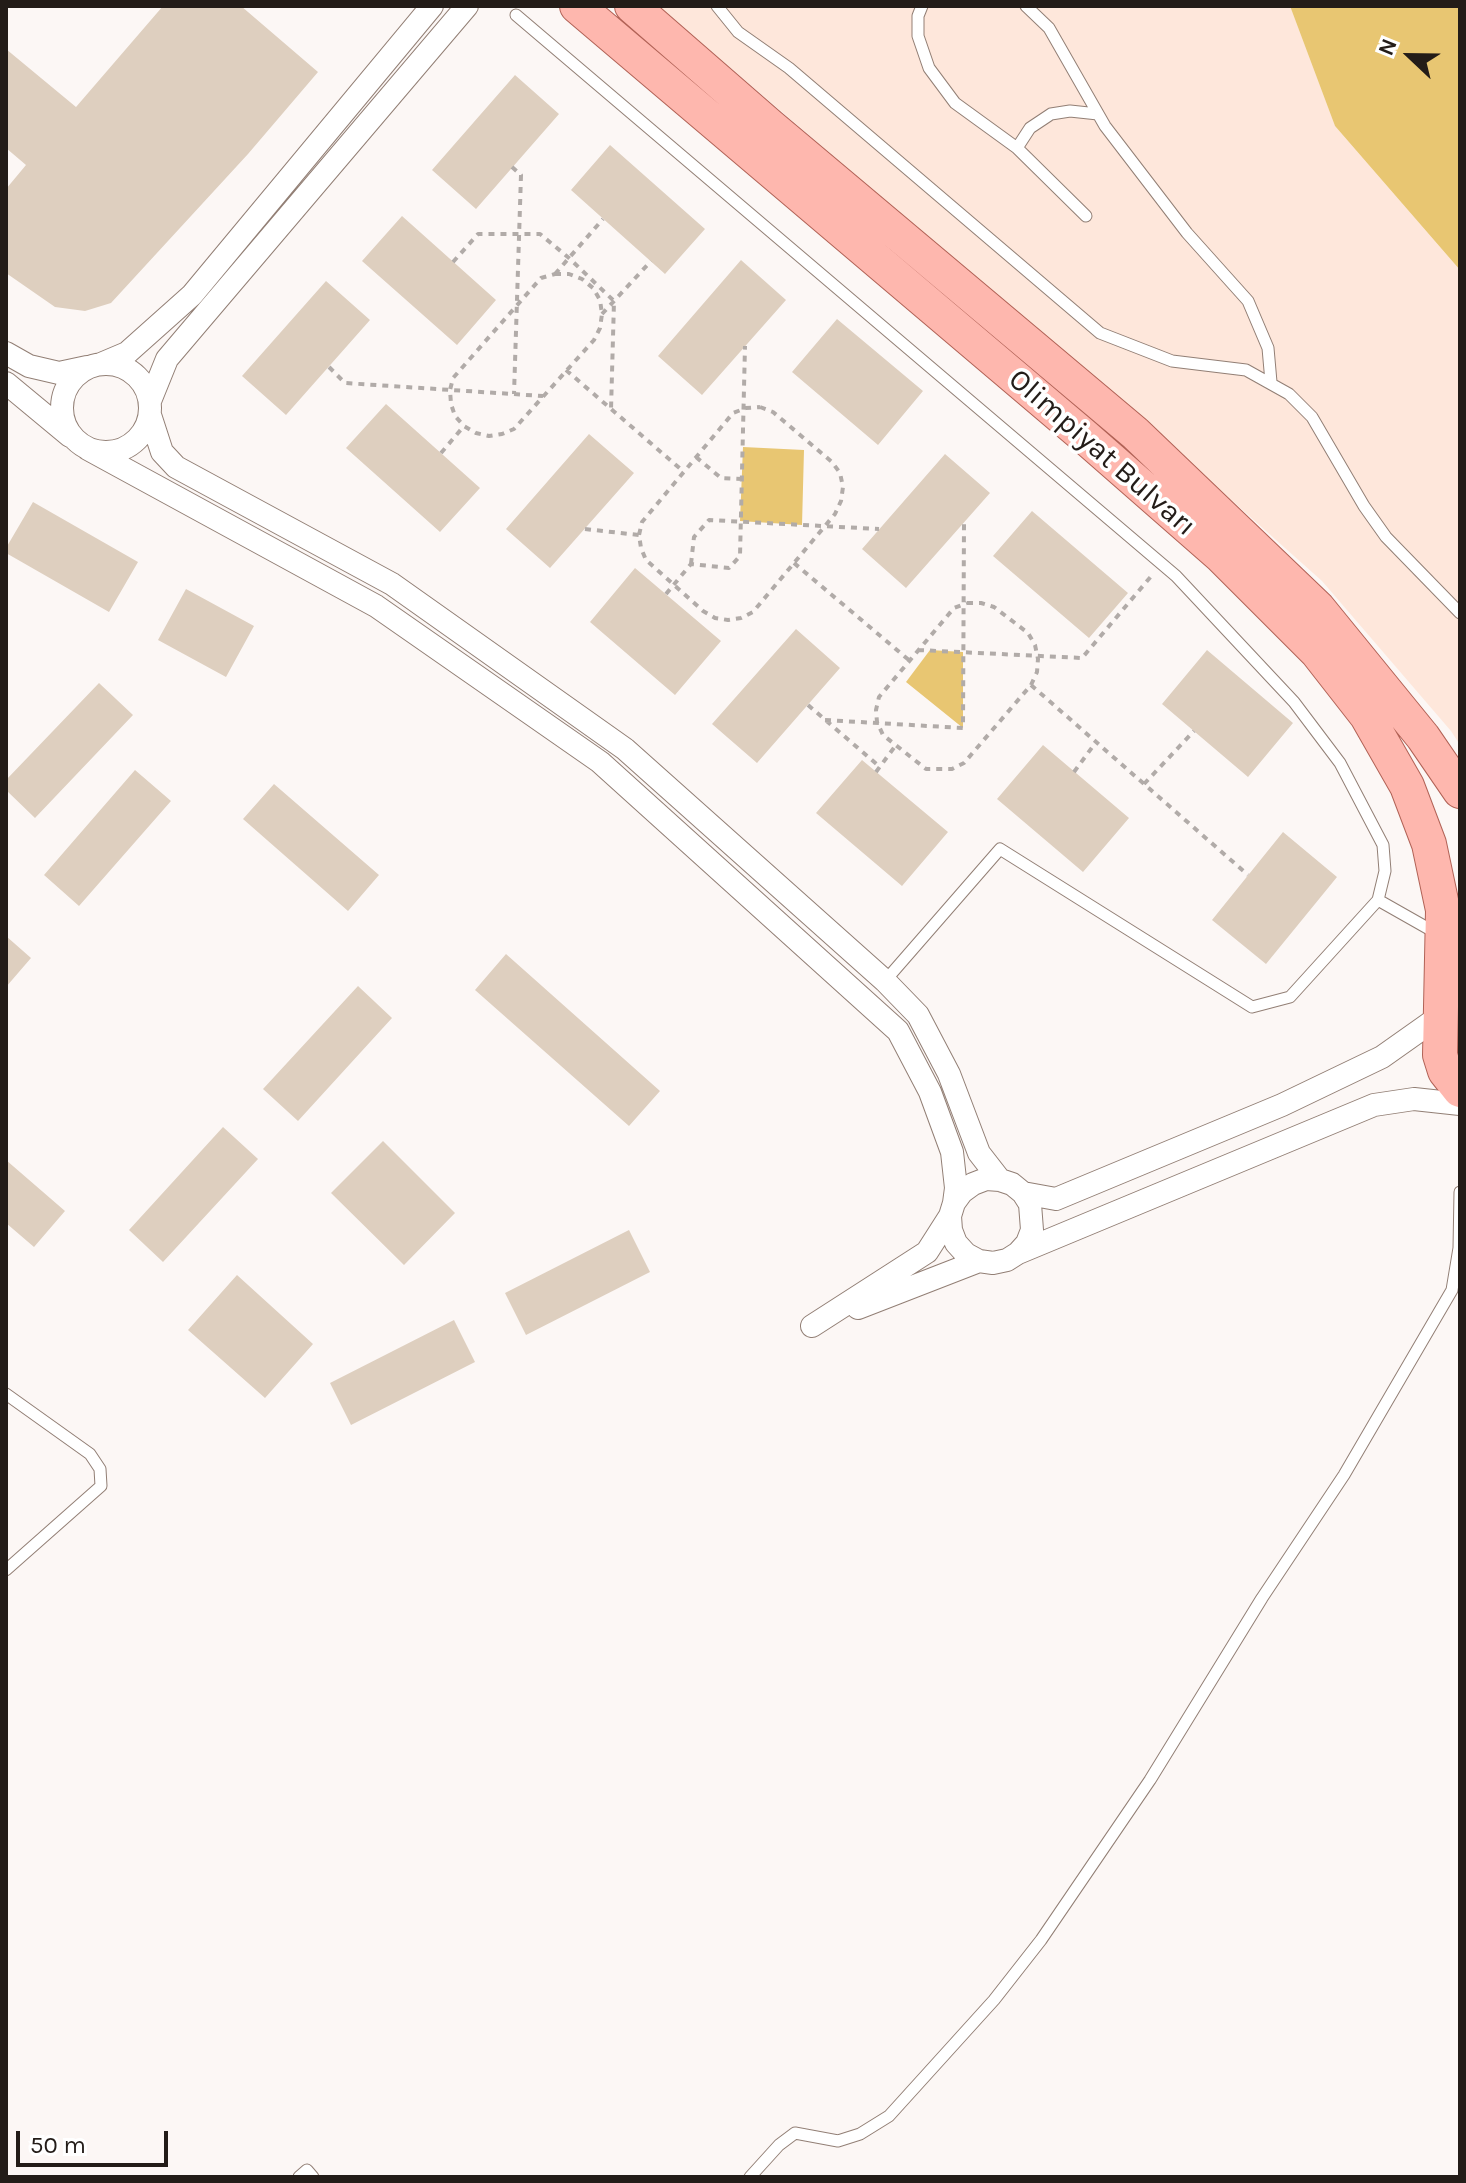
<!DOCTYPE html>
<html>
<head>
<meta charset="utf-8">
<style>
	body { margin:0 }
	#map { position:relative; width:1466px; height:2183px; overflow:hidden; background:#fcf7f5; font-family:Karla,sans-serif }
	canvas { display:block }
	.frame { position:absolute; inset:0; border:8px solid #231c18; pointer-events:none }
	.north { position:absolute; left:1370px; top:16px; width:80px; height:80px; -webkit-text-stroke:6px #fff; paint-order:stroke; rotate:292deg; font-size:22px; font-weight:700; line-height:32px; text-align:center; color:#231c18 }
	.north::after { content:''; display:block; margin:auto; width:28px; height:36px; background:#231c18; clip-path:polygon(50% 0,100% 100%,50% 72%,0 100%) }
	.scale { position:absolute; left:16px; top:2131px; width:152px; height:36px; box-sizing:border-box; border:4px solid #231c18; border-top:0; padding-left:10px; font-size:24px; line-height:28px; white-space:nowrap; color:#231c18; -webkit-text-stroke:6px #fff; paint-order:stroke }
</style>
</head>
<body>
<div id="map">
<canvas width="1466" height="2183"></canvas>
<div class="frame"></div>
<div class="north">N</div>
<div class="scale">50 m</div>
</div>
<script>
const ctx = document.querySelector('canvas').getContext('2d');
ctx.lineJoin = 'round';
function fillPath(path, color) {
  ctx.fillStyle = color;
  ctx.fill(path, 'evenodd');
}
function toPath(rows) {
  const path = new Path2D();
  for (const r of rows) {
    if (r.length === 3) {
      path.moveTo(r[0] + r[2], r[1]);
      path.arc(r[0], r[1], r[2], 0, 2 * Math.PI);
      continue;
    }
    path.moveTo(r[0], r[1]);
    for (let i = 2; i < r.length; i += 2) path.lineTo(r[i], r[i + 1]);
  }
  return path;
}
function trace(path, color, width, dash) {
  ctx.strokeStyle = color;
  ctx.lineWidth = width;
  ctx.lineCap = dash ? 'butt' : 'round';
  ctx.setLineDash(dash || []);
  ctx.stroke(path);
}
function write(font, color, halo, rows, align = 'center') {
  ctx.font = font + ' Karla,sans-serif';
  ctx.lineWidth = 7;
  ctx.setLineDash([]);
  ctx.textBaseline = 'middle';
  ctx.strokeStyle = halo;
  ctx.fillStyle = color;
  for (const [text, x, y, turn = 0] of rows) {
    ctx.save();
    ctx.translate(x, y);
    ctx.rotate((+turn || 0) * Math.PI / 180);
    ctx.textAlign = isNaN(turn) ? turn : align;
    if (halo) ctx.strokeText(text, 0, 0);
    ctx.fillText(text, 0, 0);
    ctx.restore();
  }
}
const built = toPath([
	[658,6,1290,6,1335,126,1460,270,1460,745,1451,731,1322,581,1136,415]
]);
const green = toPath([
	[1290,6,1460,6,1460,270,1335,126],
	[743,447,804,450,802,525,740,521],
	[930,650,963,652,963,728,906,682]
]);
const building = toPath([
	[163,6,241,6,318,72,248,154,111,303,85,311,55,307,6,273,6,189,26,165,6,148,6,49,76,107],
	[515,75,559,114,476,209,432,170],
	[610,145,705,229,665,274,571,190],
	[402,216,496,300,457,345,362,261],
	[741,260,786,300,702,395,658,356],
	[326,281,370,320,286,415,242,376],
	[837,319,923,391,878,445,792,372],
	[386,404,480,488,440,532,346,448],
	[589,434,634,473,550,568,506,529],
	[945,454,990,493,906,588,862,549],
	[33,502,138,562,109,612,6,553,6,548],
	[1032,511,1128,593,1089,638,993,556],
	[635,568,721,641,675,695,590,622],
	[186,589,254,626,226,677,158,640],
	[796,629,840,668,757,763,712,724],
	[1207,650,1293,723,1248,777,1162,704],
	[99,683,133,715,35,818,6,790,6,780],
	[1043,745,1129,818,1083,872,997,799],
	[862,760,948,832,902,886,816,813],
	[135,770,171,801,79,906,44,875],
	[274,784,379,875,348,911,243,819],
	[1283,832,1337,877,1266,964,1212,920],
	[6,936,31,958,6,987],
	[506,954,660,1091,629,1126,475,990],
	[358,986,392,1018,298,1121,263,1089],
	[223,1127,258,1159,163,1262,129,1230],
	[383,1141,455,1213,404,1265,331,1193],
	[6,1160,65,1211,34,1247,6,1223],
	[629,1230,650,1272,526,1335,505,1293],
	[237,1275,313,1344,265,1398,188,1330],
	[454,1320,475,1362,351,1425,330,1383]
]);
const path = toPath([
	[512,167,521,175,514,394],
	[453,262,478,234,540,234,569,258,614,301,611,410],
	[555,274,569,274,582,279,593,288,600,300,602,314,600,328,594,340,514,429,502,434,489,436,476,433,464,426,455,416,451,404,450,390,453,378,541,278,555,274],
	[555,274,603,219],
	[602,314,651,261],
	[329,367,345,383,543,396],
	[566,370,684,472],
	[760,407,773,412,832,462,840,473,843,487,841,501,835,514,753,612,741,618,728,620,715,618,703,611,646,560,641,548,639,535,642,522,733,413,746,408,760,407],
	[441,453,464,426],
	[696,457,721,478,742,479],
	[585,529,639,535],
	[794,563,910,661],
	[691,564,694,537,709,520,879,529],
	[666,594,691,564,729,568,740,556,745,346],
	[967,603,981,603,994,607,1028,633,1035,645,1038,659,1037,672,1031,685,964,763,952,769,926,769,883,735,877,722,876,710,879,697,954,608,967,603],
	[918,650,1082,658,1153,574],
	[1031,685,1248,875],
	[808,705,880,767],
	[825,720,963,728,964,522],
	[876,772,896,745],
	[1074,772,1096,742],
	[1144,784,1194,731]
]);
const service = toPath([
	[717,6,738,32,789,68,1100,333,1172,361,1246,370,1289,394,1312,417,1364,506,1386,537,1460,613],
	[922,6,918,16,918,36,929,68,955,103,1017,148,1086,216],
	[1026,6,1049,28,1105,126,1187,233,1248,301,1268,348,1271,382],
	[516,15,1176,576,1294,702,1340,763,1383,845,1385,871,1378,900,1290,997,1252,1007,1000,849,885,981],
	[1017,148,1030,128,1051,114,1070,111,1098,114],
	[1378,900,1438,934],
	[6,1394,90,1454,100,1469,101,1486,6,1570],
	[299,2177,307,2170,313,2177],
	[750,2177,779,2145,795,2133,838,2141,860,2134,889,2116,994,2000,1041,1940,1150,1780,1262,1598,1344,1475,1452,1290,1459,1248,1460,1192]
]);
const minor = toPath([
	[6,353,29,366,59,373,87,367],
	[106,408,44],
	[101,364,127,353,192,295,432,6],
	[6,383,70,436],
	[150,401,167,359,467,6],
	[150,415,162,452,176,467,392,584,625,749,885,981,918,1015,949,1074,979,1153,1000,1180,1012,1184,1023,1193,1030,1204,1032,1230,1027,1243,1018,1253,1007,1260,993,1263,979,1261,966,1254,956,1243,951,1230,950,1216,954,1203,962,1192,973,1184,986,1179,1000,1180],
	[88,449,376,606,600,762,898,1031,930,1092,952,1152,956,1188,954,1203],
	[1023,1193,1056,1199,1282,1105,1382,1057,1440,1016],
	[1018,1253,1374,1105,1414,1099,1460,1104],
	[858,1308,979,1261],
	[812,1326,927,1252,950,1216]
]);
const primary = toPath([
	[577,6,1084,436,1221,556,1317,652,1367,716,1407,786,1429,844,1443,910,1440,1055,1445,1071,1460,1090],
	[632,6,770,126,1135,433,1318,608,1423,737,1460,791]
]);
const streetNames = [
	["Olimpiyat Bulvarı",1102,453,41]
];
fillPath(built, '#fee7db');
fillPath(green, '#e8c672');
fillPath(building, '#decfbf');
trace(service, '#927f75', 13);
trace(minor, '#927f75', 24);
trace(primary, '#b16256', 36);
trace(path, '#b1aba8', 4, [6, 6]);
trace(service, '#fff', 11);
trace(minor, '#fff', 22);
trace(primary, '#feb7ae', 34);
write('30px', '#231c18', '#fff', streetNames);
</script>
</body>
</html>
